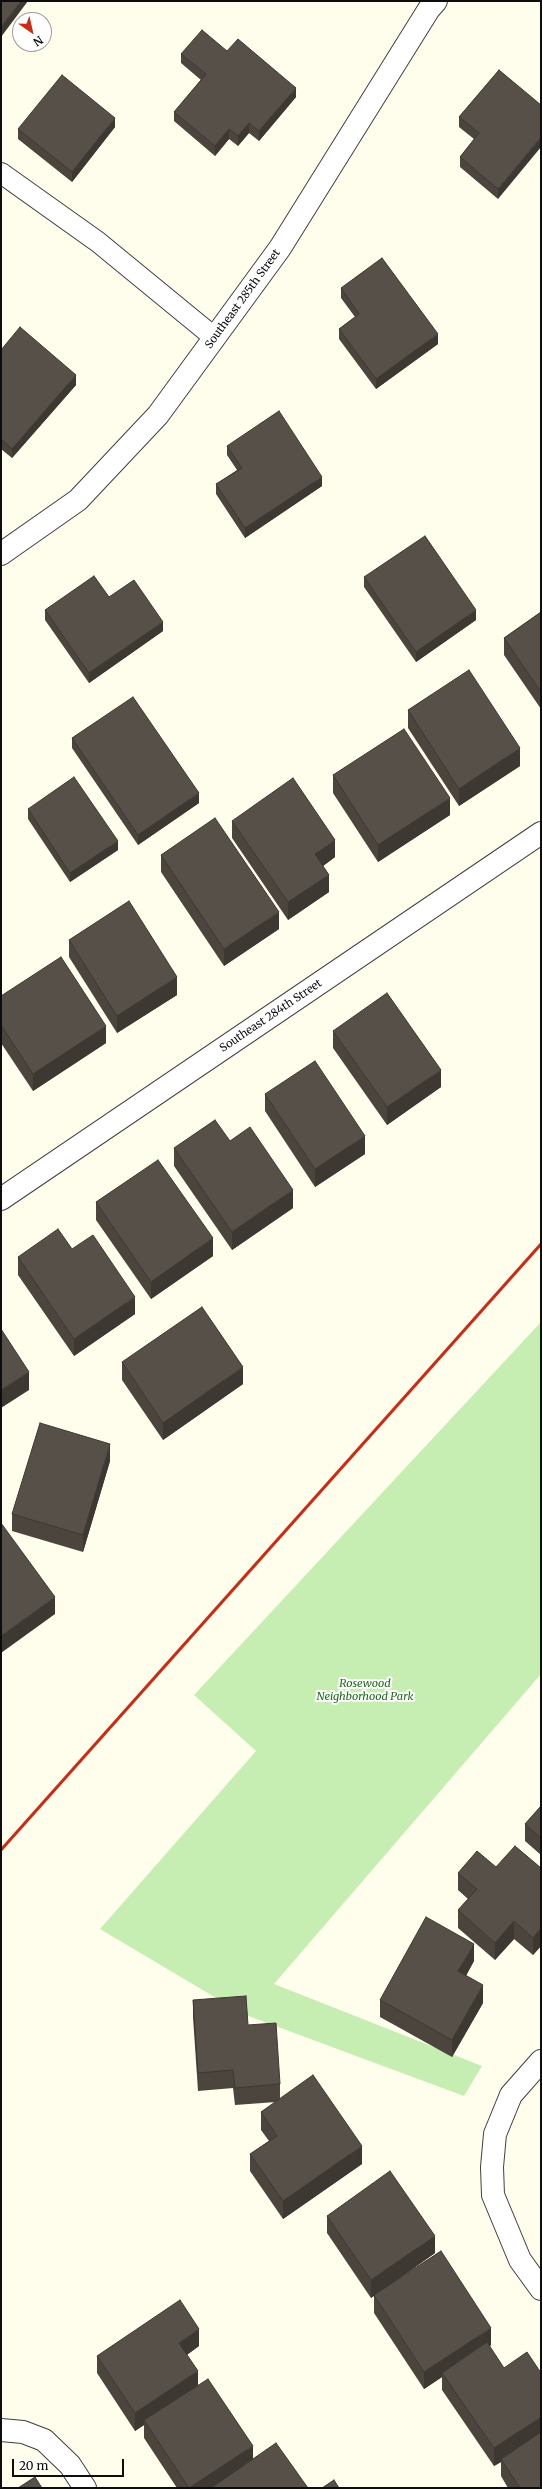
<!DOCTYPE html>
<html>
<head>
<meta charset="utf-8">
<style>
	body { margin:0 }
	#map { position:relative; width:542px; height:2489px; overflow:hidden; background:#fffeed; font-family:Merriweather,serif }
	canvas { display:block }
	.frame { position:absolute; inset:0; border:2px solid #0d0d0d; pointer-events:none }
	.north { position:absolute; left:12px; top:12px; width:40px; height:40px; box-sizing:border-box; background:#fff; border:1px solid #9e9e9e; border-radius:50%; rotate:146deg; font-size:11px; font-weight:700; line-height:16px; text-align:center; color:#0d0d0d }
	.north::after { content:''; display:block; margin:auto; width:14px; height:18px; background:#cc2c16; clip-path:polygon(50% 0,100% 100%,50% 72%,0 100%) }
	.scale { position:absolute; left:12px; top:2459px; width:112px; height:18px; box-sizing:border-box; border:2px solid #0d0d0d; border-top:0; padding-left:5px; font-size:12px; line-height:14px; white-space:nowrap; color:#0d0d0d; -webkit-text-stroke:3px #fff; paint-order:stroke }
</style>
</head>
<body>
<div id="map">
<canvas width="542" height="2489"></canvas>
<div class="frame"></div>
<div class="north">N</div>
<div class="scale">20 m</div>
</div>
<script>
const ctx = document.querySelector('canvas').getContext('2d');
ctx.lineJoin = 'round';
function fillPath(path, color) {
  ctx.fillStyle = color;
  ctx.fill(path, 'evenodd');
}
function toPath(rows) {
  const path = new Path2D();
  for (const r of rows) {
    path.moveTo(r[0], r[1]);
    for (let i = 2; i < r.length; i += 2) path.lineTo(r[i], r[i + 1]);
  }
  return path;
}
function trace(path, color, width, dash) {
  ctx.strokeStyle = color;
  ctx.lineWidth = width;
  ctx.lineCap = dash ? 'butt' : 'round';
  ctx.setLineDash(dash || []);
  ctx.stroke(path);
}
function write(font, color, halo, rows, align = 'center') {
  ctx.font = font + ' Merriweather,serif';
  ctx.lineWidth = 4;
  ctx.setLineDash([]);
  ctx.textBaseline = 'middle';
  ctx.strokeStyle = halo;
  ctx.fillStyle = color;
  for (const [text, x, y, turn = 0] of rows) {
    ctx.save();
    ctx.translate(x, y);
    ctx.rotate((+turn || 0) * Math.PI / 180);
    ctx.textAlign = isNaN(turn) ? turn : align;
    if (halo) ctx.strokeText(text, 0, 0);
    ctx.fillText(text, 0, 0);
    ctx.restore();
  }
}
const green = toPath([
	[541,1322,541,1674,274,1984,482,2066,464,2096,243,2014,100,1929,256,1751,194,1695]
]);
const lane = toPath([
	[1,173,98,242,215,338]
]);
const street = toPath([
	[1,554,78,500,158,415,280,248,429,9,436,1],
	[1,1199,541,833],
	[541,2061,511,2095,495,2134,492,2167,493,2195,520,2260,541,2289],
	[1,2430,23,2432,44,2440,70,2465,85,2488]
]);
const rail = toPath([
	[1,1850,541,1244]
]);
const wall = toPath([
	[227,51,296,97,259,141,249,133,238,146,229,139,215,156,174,121,174,112,201,80,181,63,181,54],
	[499,70,498,199,460,167,460,157,474,139,459,127,459,117],
	[115,127,72,182,18,139,18,129],
	[341,288,438,344,376,389,339,339,339,329,355,317,341,298],
	[1,350,76,385,12,458,1,449],
	[227,446,322,486,245,538,216,494,216,484,237,470,227,455],
	[364,577,476,620,416,662,364,587],
	[109,597,163,631,89,683,45,620,45,610],
	[541,612,541,709,504,655,504,638],
	[408,710,520,766,459,806,408,728],
	[72,738,199,803,138,845,72,748],
	[333,775,450,815,378,862,333,793],
	[28,809,118,850,70,882,28,819],
	[232,821,335,857,323,866,329,892,288,920,232,838],
	[161,855,279,929,224,966,161,872],
	[69,940,177,995,117,1033,69,957],
	[1,996,106,1043,33,1091,1,1043],
	[333,1031,441,1087,387,1125,333,1048],
	[265,1094,365,1154,315,1187,265,1111],
	[230,1141,293,1208,232,1250,174,1166,174,1148],
	[96,1202,213,1256,151,1299,96,1220],
	[72,1249,135,1314,74,1356,18,1275,18,1257],
	[122,1362,243,1384,163,1440,122,1380],
	[110,1461,83,1552,12,1531,12,1514],
	[541,1806,541,1855,525,1841,525,1824],
	[496,1867,541,1868,541,1946,533,1955,514,1939,495,1960,458,1928,458,1910,468,1899,458,1890,458,1873],
	[474,1961,466,1976,483,2003,452,2057,380,2017,380,2000],
	[193,2000,248,2025,280,2084,280,2099,362,2164,283,2219,250,2171,250,2154,269,2141,261,2130,261,2112,276,2102,235,2105,233,2088,198,2091,193,2017],
	[327,2216,435,2253,392,2284,491,2345,490,2346,541,2488,508,2488,501,2476,501,2462,494,2466,442,2390,442,2377,424,2389,374,2313,374,2296,371,2298,327,2233],
	[199,2346,187,2355,198,2385,253,2459,308,2488,177,2488,144,2438,144,2425,135,2431,97,2373,97,2356]
]);
const shadedWall = toPath([
	[21,1,28,1,1,37,1,27],
	[296,88,296,97,259,141,259,131],
	[115,118,115,127,72,182,72,172],
	[249,123,249,133,238,146,238,136],
	[229,129,229,139,215,156,215,146],
	[541,137,541,147,498,199,498,189],
	[438,334,438,344,376,389,376,379],
	[76,375,76,385,12,458,12,449],
	[322,477,322,486,245,538,245,528],
	[476,610,476,620,416,662,416,652],
	[163,622,163,631,89,683,89,673],
	[520,748,520,766,459,806,459,789],
	[199,793,199,803,138,845,138,835],
	[450,798,450,815,378,862,378,845],
	[335,840,335,857,315,872,315,854],
	[118,841,118,850,70,882,70,873],
	[329,875,329,892,288,920,288,902],
	[279,912,279,929,224,966,224,949],
	[177,977,177,995,117,1033,117,1016],
	[106,1026,106,1043,33,1091,33,1074],
	[441,1070,441,1087,387,1125,387,1107],
	[365,1136,365,1154,315,1187,315,1169],
	[293,1190,293,1208,232,1250,232,1232],
	[213,1238,213,1256,151,1299,151,1282],
	[135,1297,135,1314,74,1356,74,1339],
	[243,1367,243,1384,163,1440,163,1423],
	[29,1372,29,1390,1,1408,1,1390],
	[110,1444,110,1461,83,1552,83,1535],
	[55,1597,55,1614,1,1653,1,1636],
	[514,1921,514,1939,495,1960,495,1943],
	[541,1928,541,1946,533,1955,533,1938],
	[474,1944,474,1961,458,1989,458,1971],
	[483,1985,483,2003,452,2057,452,2040],
	[362,2146,362,2164,283,2219,283,2201],
	[435,2236,435,2253,371,2298,371,2280],
	[491,2328,491,2345,444,2376,442,2373,442,2377,424,2389,424,2372],
	[199,2329,199,2346,179,2360,179,2343],
	[198,2371,198,2389,144,2420,144,2425,135,2431,135,2413],
	[541,2417,541,2434,501,2459,501,2462,494,2466,494,2448],
	[253,2446,253,2464,216,2488,190,2488]
]);
const building = toPath([
	[1,1,21,1,1,27,1,1],
	[202,30,227,51,238,39,296,88,259,131,249,123,238,136,229,129,215,146,174,112,206,74,181,54,202,30],
	[499,70,541,105,541,137,498,189,460,157,479,133,459,117,499,70],
	[62,75,115,118,72,172,18,129,62,75],
	[382,258,438,334,376,379,339,329,359,314,341,288,382,258],
	[20,327,76,375,12,449,1,439,1,350,20,327],
	[279,411,322,477,245,528,216,484,242,468,227,446,279,411],
	[425,536,476,610,416,652,364,577,425,536],
	[94,576,109,597,134,580,163,622,89,673,45,610,94,576],
	[541,612,541,692,504,638,541,612],
	[469,670,520,748,459,789,408,710,469,670],
	[133,697,199,793,138,835,72,738,133,697],
	[404,729,450,798,378,845,333,775,404,729],
	[74,777,118,841,70,873,28,809,74,777],
	[293,778,335,840,315,854,329,875,288,902,232,821,293,778],
	[215,818,279,912,224,949,161,855,215,818],
	[129,901,177,977,117,1016,69,940,129,901],
	[61,957,106,1026,33,1074,1,1025,1,996,61,957],
	[387,993,441,1070,387,1107,333,1031,387,993],
	[315,1061,365,1136,315,1169,265,1094,315,1061],
	[215,1120,230,1141,250,1127,293,1190,232,1232,174,1148,215,1120],
	[158,1160,213,1238,151,1282,96,1202,158,1160],
	[58,1229,72,1249,93,1235,135,1297,74,1339,18,1257,58,1229],
	[202,1307,243,1367,163,1423,122,1362,202,1307],
	[1,1329,29,1372,1,1390,1,1329],
	[40,1423,110,1444,83,1535,12,1514,40,1423],
	[1,1523,55,1597,1,1636,1,1523],
	[541,1806,541,1838,525,1824,541,1806],
	[515,1846,541,1868,541,1928,533,1938,514,1921,495,1943,458,1910,477,1889,458,1873,477,1851,496,1867,515,1846],
	[426,1917,474,1944,458,1971,483,1985,452,2040,380,2000,426,1917],
	[246,1996,248,2025,276,2023,280,2084,235,2088,233,2070,198,2073,193,2000,246,1996],
	[313,2075,362,2146,283,2201,250,2154,277,2136,261,2112,313,2075],
	[390,2171,435,2236,371,2280,327,2216,390,2171],
	[441,2251,491,2328,424,2372,374,2295,441,2251],
	[180,2300,199,2329,179,2343,198,2371,135,2413,97,2356,180,2300],
	[487,2342,504,2368,527,2352,541,2373,541,2417,494,2448,442,2373,487,2342],
	[208,2379,253,2446,189,2488,144,2420,208,2379],
	[541,2432,541,2488,520,2488,501,2459,541,2432],
	[276,2443,308,2488,211,2488,276,2443],
	[35,2477,42,2488,18,2488,35,2477],
	[334,2480,339,2488,322,2488,334,2480]
]);
const streetNames = [
	["Southeast 285th Street",243,299,-54],
	["Southeast 284th Street",271,1016,-34]
];
const parkNames = [
	["Rosewood",365,1684],
	["Neighborhood Park",365,1697]
];
fillPath(green, '#c7eeb2');
trace(lane, '#404040', 22);
trace(street, '#404040', 24);
trace(lane, '#fff', 20);
trace(street, '#fff', 22);
trace(rail, '#cc2c16', 3);
fillPath(wall, '#4b453e');
fillPath(shadedWall, '#3d3832');
fillPath(building, '#575048');
trace(building, '#3d3832', 1);
write('11px', '#0d0d0d', '#fff', streetNames);
write('italic 11px', '#1a6c16', '#fff', parkNames);
</script>
</body>
</html>
